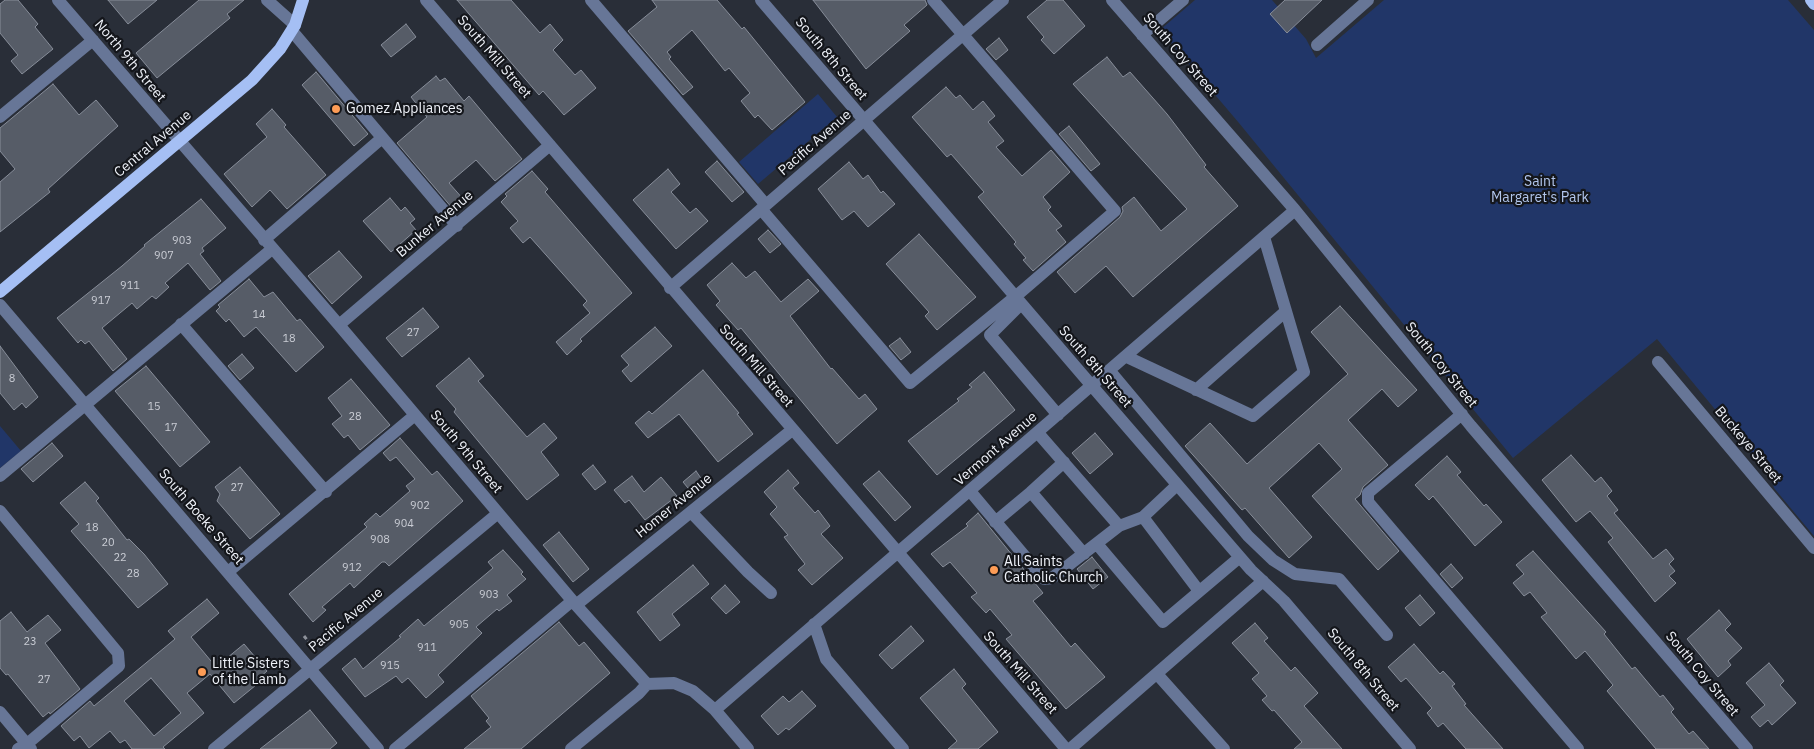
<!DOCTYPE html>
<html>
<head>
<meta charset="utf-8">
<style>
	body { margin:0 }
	canvas { display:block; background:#292e38 }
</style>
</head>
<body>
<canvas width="1814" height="749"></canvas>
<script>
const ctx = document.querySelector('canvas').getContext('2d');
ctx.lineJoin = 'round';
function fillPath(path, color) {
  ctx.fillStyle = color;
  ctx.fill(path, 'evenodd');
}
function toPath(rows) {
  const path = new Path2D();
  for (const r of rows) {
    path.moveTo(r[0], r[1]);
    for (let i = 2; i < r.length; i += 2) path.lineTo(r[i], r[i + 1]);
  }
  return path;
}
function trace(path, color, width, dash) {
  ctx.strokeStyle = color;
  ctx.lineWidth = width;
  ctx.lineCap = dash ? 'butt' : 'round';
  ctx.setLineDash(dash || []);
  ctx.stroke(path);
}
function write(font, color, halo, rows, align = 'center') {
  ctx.font = font + ' "IBM Plex Sans",sans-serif';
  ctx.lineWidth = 4.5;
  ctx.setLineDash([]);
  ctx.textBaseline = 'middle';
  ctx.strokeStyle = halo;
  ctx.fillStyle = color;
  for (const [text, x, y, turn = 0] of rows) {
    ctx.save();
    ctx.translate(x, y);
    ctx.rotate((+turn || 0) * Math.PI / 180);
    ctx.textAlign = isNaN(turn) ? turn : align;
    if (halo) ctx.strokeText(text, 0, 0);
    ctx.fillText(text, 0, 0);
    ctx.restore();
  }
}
const green = toPath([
	[1195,0,1272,0,1306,39,1316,58,1384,0,1788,0,1814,30,1814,536,1774,488,1770,476,1657,339,1513,458,1239,123,1160,30],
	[818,94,837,117,758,184,739,162],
	[0,426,21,451,0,468]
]);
const building = toPath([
	[5,0,18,0,38,24,35,27,53,49,22,74,11,61,18,55,0,33,0,4,5,0],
	[108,0,157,0,128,24,108,0],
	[199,0,244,0,227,14,230,18,157,78,136,53,199,0],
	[457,0,511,0,540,33,550,24,563,40,553,50,575,75,581,70,596,88,564,115,543,91,539,95,457,0],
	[652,0,717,0,742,29,744,27,805,102,772,130,758,115,755,118,741,101,750,93,729,68,725,71,692,30,667,52,671,57,669,59,693,87,683,95,628,31,657,7,652,0],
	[813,0,925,0,927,5,904,25,910,31,866,69,813,0],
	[1047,0,1063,0,1085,26,1054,54,1041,40,1044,37,1027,17,1047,0],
	[1285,0,1322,0,1287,33,1270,14,1285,0],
	[406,24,416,37,391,57,381,45,406,24],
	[999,38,1008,50,996,60,986,49,999,38],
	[1107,57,1123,77,1130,72,1167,114,1206,165,1204,167,1238,206,1133,297,1106,266,1075,293,1057,272,1120,217,1123,211,1122,207,1134,197,1161,231,1187,209,1073,84,1107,57],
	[316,72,368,134,354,146,302,85,316,72],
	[436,76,440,81,445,78,464,101,469,96,522,159,495,181,476,160,449,183,464,200,453,209,397,143,427,117,411,97,436,76],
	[53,84,79,115,96,100,118,126,48,189,50,192,0,232,0,182,15,169,0,151,0,128,53,84],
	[946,87,956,98,960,95,973,110,983,101,995,116,988,122,1004,141,996,147,1022,176,1051,150,1070,172,1043,197,1051,207,1048,210,1062,226,1056,230,1066,242,1033,271,1023,260,1026,258,1014,244,1016,242,978,197,984,192,951,154,947,157,912,117,946,87],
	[272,109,286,125,284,127,326,175,287,209,270,190,252,207,224,174,267,137,256,124,272,109],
	[1069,126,1100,164,1091,171,1059,134,1069,126],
	[717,161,744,192,732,202,705,172,717,161],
	[849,162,863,179,868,175,881,193,883,191,895,204,868,227,854,211,842,220,818,189,849,162],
	[668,169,680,184,671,192,690,213,696,208,708,221,676,249,633,200,668,169],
	[532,171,548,189,545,192,632,293,580,339,582,341,567,355,556,342,590,313,583,305,587,301,530,237,523,243,510,228,518,221,501,202,507,196,505,194,532,171],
	[390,198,401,211,405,207,415,219,410,223,416,230,391,252,363,221,390,198],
	[201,199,226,228,202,248,204,251,200,254,221,281,210,290,188,263,165,283,169,287,156,299,152,296,137,309,132,303,102,328,127,359,113,371,89,341,85,344,81,340,78,343,57,318,122,266,145,246,144,245,201,199],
	[768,230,781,244,770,253,758,239,768,230],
	[919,234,976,297,937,330,925,316,929,312,886,264,919,234],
	[339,251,362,277,332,304,308,276,339,251],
	[732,263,746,278,755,271,781,302,808,279,819,291,790,316,831,369,832,368,859,399,865,394,877,409,837,444,741,328,738,330,716,305,720,301,707,285,732,263],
	[249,279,264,297,273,292,297,321,300,319,324,347,296,372,256,327,244,337,229,319,226,322,216,311,220,307,218,305,249,279],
	[1340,306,1417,390,1398,407,1382,389,1348,420,1388,465,1363,487,1360,495,1355,499,1399,551,1378,570,1312,496,1342,469,1319,443,1269,488,1312,537,1289,558,1245,508,1242,510,1185,446,1210,423,1247,464,1348,374,1311,332,1340,306],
	[423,308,439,327,402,357,386,338,423,308],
	[655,327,672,346,631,382,622,371,629,365,621,356,655,327],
	[900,338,911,352,901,360,889,346,900,338],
	[0,346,38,397,26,408,22,403,14,410,0,393,0,346],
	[242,354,254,368,240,380,228,366,242,354],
	[469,358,484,376,478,381,527,437,544,423,557,438,541,452,559,475,527,500,454,412,456,409,436,386,469,358],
	[146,366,210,442,180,467,115,391,146,366],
	[703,370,739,413,737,414,753,434,718,462,679,414,648,438,635,423,649,411,652,414,703,370],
	[984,372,1015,410,937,475,908,441,959,401,957,399,972,387,969,385,984,372],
	[351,379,390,425,360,450,348,435,344,438,332,424,342,416,328,398,351,379],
	[1095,433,1113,454,1090,474,1072,453,1095,433],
	[400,438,432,475,437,471,463,501,389,566,385,562,382,562,354,588,350,583,322,607,326,610,313,622,289,594,367,527,364,524,376,513,380,517,410,491,406,486,415,479,396,457,390,461,383,453,400,438],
	[52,443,63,456,33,482,21,469,52,443],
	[1571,455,1595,482,1601,477,1612,491,1607,496,1618,510,1614,513,1653,559,1666,549,1674,559,1669,564,1675,571,1669,576,1676,583,1655,602,1608,542,1613,538,1590,511,1576,522,1542,480,1571,455],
	[1447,456,1461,472,1457,475,1484,506,1486,504,1502,522,1475,546,1433,496,1429,500,1415,485,1447,456],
	[593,465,606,482,595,490,582,474,593,465],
	[240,467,280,514,250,539,217,501,220,494,215,487,240,467],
	[788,470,799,483,793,488,815,513,818,510,830,526,821,534,843,558,812,585,798,570,805,564,784,537,788,535,770,514,777,507,764,492,788,470],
	[696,471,705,484,693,494,683,482,696,471],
	[879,471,911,507,895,521,863,484,879,471],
	[632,476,644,492,661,477,677,496,645,520,629,500,625,503,614,490,632,476],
	[85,482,99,498,96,501,127,540,129,539,144,554,168,584,138,608,71,531,79,524,60,503,85,482],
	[978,513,1043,593,1033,601,1071,647,1075,643,1105,677,1066,709,1006,639,1012,635,990,609,986,613,971,597,977,593,950,562,943,567,931,554,968,526,966,524,978,513],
	[559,532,589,569,573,582,543,545,559,532],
	[503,550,523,572,521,574,526,579,507,595,512,601,499,611,497,609,476,627,482,633,438,675,444,682,426,698,408,678,402,683,396,676,365,697,342,669,355,658,363,669,401,637,399,636,418,619,424,626,493,568,488,562,503,550],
	[1533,551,1606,632,1604,634,1632,669,1635,667,1660,697,1663,695,1674,709,1671,712,1689,734,1693,731,1709,749,1656,749,1607,691,1613,685,1585,651,1576,659,1541,617,1547,613,1530,592,1524,596,1513,583,1524,574,1516,565,1533,551],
	[1092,557,1108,577,1093,589,1077,569,1092,557],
	[1451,564,1463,578,1452,588,1440,574,1451,564],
	[693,565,709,584,672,614,680,625,660,641,637,612,693,565],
	[725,585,740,602,726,614,711,598,725,585],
	[1420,595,1435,613,1420,626,1405,608,1420,595],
	[207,599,219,613,191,637,216,667,244,644,267,671,259,678,261,681,234,703,210,674,187,693,204,713,163,747,165,749,132,749,125,740,120,743,110,731,89,748,80,736,74,741,61,726,90,701,94,706,175,639,168,631,207,599],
	[151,678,181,713,154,736,124,701,151,678],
	[1719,610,1731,624,1725,630,1742,648,1728,661,1731,665,1718,677,1687,639,1719,610],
	[11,612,27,632,48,615,61,630,45,643,80,689,50,714,49,712,43,717,8,674,6,675,0,668,0,621,11,612],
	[559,622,579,646,584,642,610,673,521,749,464,749,491,727,486,721,489,718,471,696,559,622],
	[1255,623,1268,638,1264,641,1291,671,1295,667,1318,693,1304,706,1342,749,1294,749,1302,742,1274,710,1272,711,1262,700,1267,696,1252,679,1259,673,1232,643,1255,623],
	[911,626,924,641,892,669,879,655,911,626],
	[1414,644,1440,674,1443,671,1455,684,1452,686,1466,704,1464,705,1503,749,1466,749,1443,723,1438,727,1427,713,1432,708,1406,678,1401,682,1388,667,1414,644],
	[1769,663,1784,681,1780,685,1796,703,1772,725,1768,720,1760,727,1751,717,1765,705,1746,683,1769,663],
	[954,669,966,684,962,688,998,732,978,749,948,749,957,741,920,698,954,669],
	[802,691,816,706,789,730,786,728,778,735,761,716,783,696,789,702,802,691],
	[310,710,337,743,330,749,260,749,310,710]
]);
const path = toPath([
	[304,636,312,646]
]);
const minor = toPath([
	[58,0,339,325,576,605,647,684,674,683,693,691,715,710,748,749],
	[267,0,295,25],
	[426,0,1066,749],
	[591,0,766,205],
	[761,0,1092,386,1251,570,1284,601,1410,749],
	[1112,0,1295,210,1471,426,1747,749],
	[292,31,457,226],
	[1142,35,1183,0],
	[1317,45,1368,0],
	[0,117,93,40],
	[761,209,910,383,1015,297,1115,211,933,0],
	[264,240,382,138],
	[670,288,1003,0],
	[1021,304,990,335,1058,415],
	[0,305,378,749],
	[181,324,326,492],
	[339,325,550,145],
	[1127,357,1253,416,1304,372,1264,237],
	[1658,362,1814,548],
	[1110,371,1248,536,1273,560,1295,574,1339,579,1387,635],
	[1196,390,1286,311],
	[1462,414,1368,493,1368,502,1578,749],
	[1038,433,1119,526,1143,517,1177,485],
	[0,476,272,249],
	[970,491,1044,579,1052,578,1119,526],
	[1031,492,1064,462],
	[0,511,118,653,119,666,27,744,18,749],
	[691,512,748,572,771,593],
	[1143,517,1199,591],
	[995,522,1031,492,1084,554],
	[1097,544,1163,622,1240,557],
	[228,572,415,415],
	[576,605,792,430],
	[814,624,826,659,903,749],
	[1157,674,1224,749],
	[715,710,1295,210],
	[0,712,31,749],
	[214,749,497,514],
	[395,749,572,601],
	[571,749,639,693,647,684],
	[1070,749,1263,581]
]);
const major = toPath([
	[1811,0,1814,4],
	[0,292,252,80,280,49,295,25,303,0]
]);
const markers = [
	[336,109,5,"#fd9c56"],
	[994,570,5,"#fd9c56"],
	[202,672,5,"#fd9c56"]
];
const numberNames = [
	["903",182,241],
	["907",164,256],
	["911",130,286],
	["917",101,301],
	["14",259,315],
	["27",413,333],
	["18",289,339],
	["8",12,379],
	["15",154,407],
	["28",355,417],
	["17",171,428],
	["27",237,488],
	["902",420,506],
	["904",404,524],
	["18",92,528],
	["908",380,540],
	["20",108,543],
	["22",120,558],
	["912",352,568],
	["28",133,574],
	["903",489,595],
	["905",459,625],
	["23",30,642],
	["911",427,648],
	["915",390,666],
	["27",44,680]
];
const streetNames = [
	["South Coy Street",1180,55,49],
	["South Mill Street",494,57,49],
	["South 8th Street",831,59,50],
	["North 9th Street",130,61,50],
	["Pacific Avenue",815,143,-41],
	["Central Avenue",153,144,-40],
	["Bunker Avenue",435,224,-40],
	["South Coy Street",1441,365,51],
	["South Mill Street",756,366,49],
	["South 8th Street",1095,367,49],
	["Buckeye Street",1748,445,50],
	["Vermont Avenue",996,449,-41],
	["South 9th Street",466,452,50],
	["Homer Avenue",674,506,-39],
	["South Boeke Street",201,517,49],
	["Pacific Avenue",346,620,-40],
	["South 8th Street",1363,670,50],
	["South Mill Street",1020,673,49],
	["South Coy Street",1702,674,50]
];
const poiNames = [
	["Gomez Appliances",346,109],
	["All Saints",1004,562],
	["Catholic Church",1004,578],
	["Little Sisters",212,664],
	["of the Lamb",212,680]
];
const parkNames = [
	["Saint",1540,182],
	["Margaret's Park",1540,198]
];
fillPath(green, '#213668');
fillPath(building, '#565c67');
trace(building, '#878d99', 1);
trace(path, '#8d919a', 3, [4, 2.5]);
trace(minor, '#677697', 12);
trace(major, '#a5bff4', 12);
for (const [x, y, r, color] of markers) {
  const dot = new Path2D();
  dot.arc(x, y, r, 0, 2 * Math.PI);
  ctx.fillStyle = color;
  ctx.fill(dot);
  trace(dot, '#14161b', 2);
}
write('11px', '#c9ccd4', null, numberNames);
write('14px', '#eff2f9', '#14161b', streetNames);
write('14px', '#eff2f9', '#14161b', poiNames, 'left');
write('14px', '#b2c6ed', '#14161b', parkNames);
</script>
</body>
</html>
